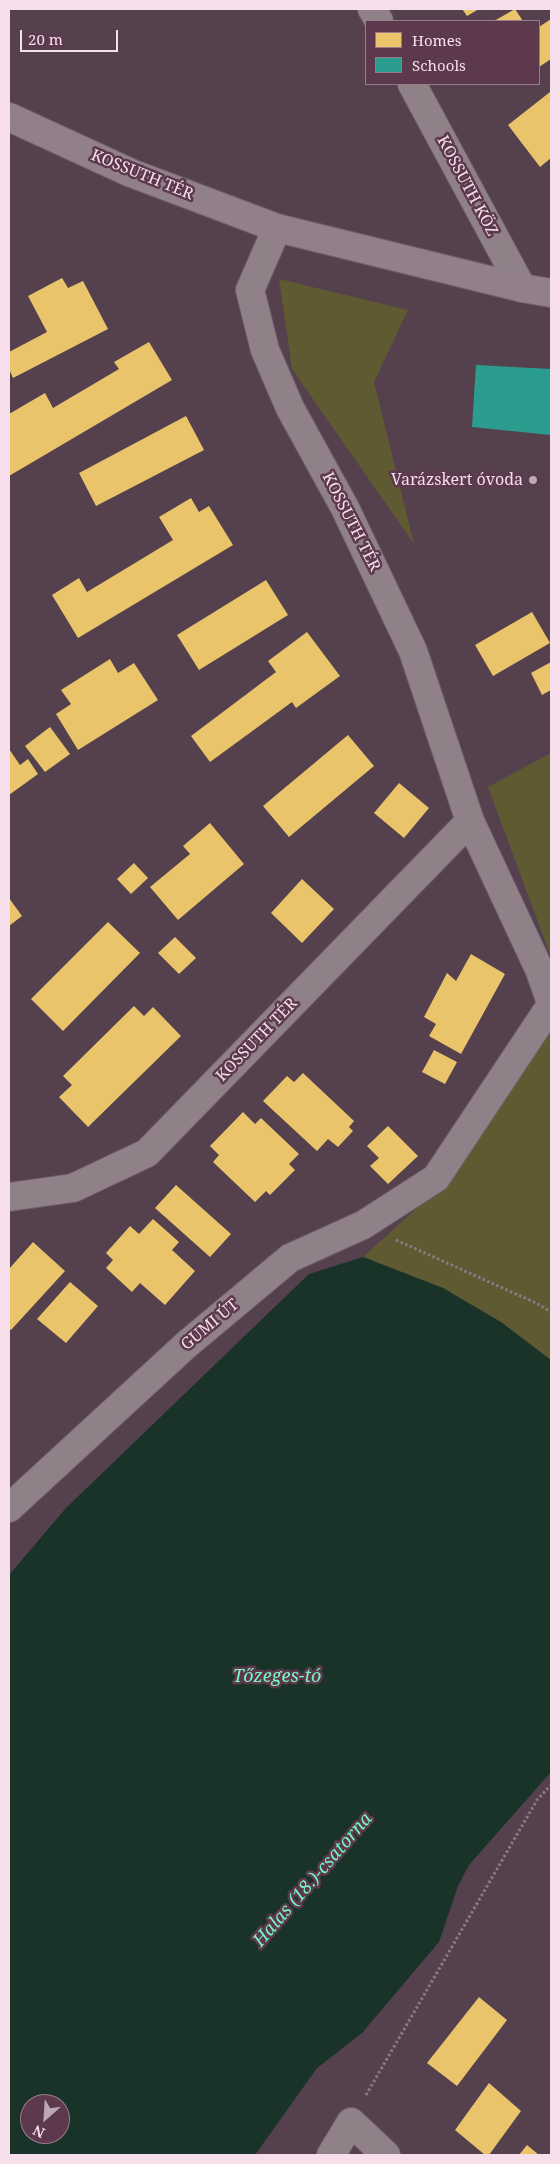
<!DOCTYPE html>
<html>
<head>
<meta charset="utf-8">
<style>
	body { margin:0 }
	#map { position:relative; width:560px; height:2164px; overflow:hidden; background:#55414d; font-family:"Noto Serif",serif }
	canvas { display:block }
	.frame { position:absolute; inset:0; border:10px solid #f6dfeb; pointer-events:none }
	.legend { position:absolute; left:365px; top:20px; width:175px; height:65px; box-sizing:border-box; background:#5d394e; border:1px solid #9a7b8d; margin:0; padding:6px 9px; list-style:none; font-size:15px; color:#f6dfeb }
	.legend li { display:flex; align-items:center; gap:10px; height:25px }
	.legend b { width:25px; border:1px solid #9a7b8d }
	.north { position:absolute; left:20px; top:2094px; width:50px; height:50px; box-sizing:border-box; background:#5d394e; border:1px solid #9a7b8d; border-radius:50%; rotate:206deg; font-size:14px; font-weight:700; line-height:20px; text-align:center; color:#f6dfeb }
	.north::after { content:''; display:block; margin:auto; width:18px; height:22px; background:#bea8b4; clip-path:polygon(50% 0,100% 100%,50% 72%,0 100%) }
	.scale { position:absolute; left:20px; top:30px; width:98px; height:22px; box-sizing:border-box; border:2px solid #f6dfeb; border-top:0; padding-left:6px; font-size:15px; line-height:18px; white-space:nowrap; color:#f6dfeb; -webkit-text-stroke:4px #5d394e; paint-order:stroke }
</style>
</head>
<body>
<div id="map">
<canvas width="560" height="2164"></canvas>
<div class="frame"></div>
<ul class="legend">
<li><b style="height:14px;background:#e9c46a"></b>Homes</li>
<li><b style="height:14px;background:#2a9d8f"></b>Schools</li>
</ul>
<div class="north">N</div>
<div class="scale">20 m</div>
</div>
<script>
const ctx = document.querySelector('canvas').getContext('2d');
ctx.lineJoin = 'round';
function fillPath(path, color) {
  ctx.fillStyle = color;
  ctx.fill(path, 'evenodd');
}
function toPath(rows) {
  const path = new Path2D();
  for (const r of rows) {
    path.moveTo(r[0], r[1]);
    for (let i = 2; i < r.length; i += 2) path.lineTo(r[i], r[i + 1]);
  }
  return path;
}
function trace(path, color, width, dash) {
  ctx.strokeStyle = color;
  ctx.lineWidth = width;
  ctx.lineCap = dash ? 'butt' : 'round';
  ctx.setLineDash(dash || []);
  ctx.stroke(path);
}
function write(font, color, halo, rows, align = 'center') {
  ctx.font = font + ' "Noto Serif",serif';
  ctx.lineWidth = 5;
  ctx.setLineDash([]);
  ctx.textBaseline = 'middle';
  ctx.strokeStyle = halo;
  ctx.fillStyle = color;
  for (const [text, x, y, turn = 0] of rows) {
    ctx.save();
    ctx.translate(x, y);
    ctx.rotate((+turn || 0) * Math.PI / 180);
    ctx.textAlign = isNaN(turn) ? turn : align;
    if (halo) ctx.strokeText(text, 0, 0);
    ctx.fillText(text, 0, 0);
    ctx.restore();
  }
}
const green = toPath([
	[279,279,408,310,374,382,414,544,292,369],
	[551,753,551,957,488,787],
	[551,1023,551,1360,443,1288,363,1257,443,1184]
]);
const water = toPath([
	[363,1257,443,1288,501,1322,551,1360,551,1772,469,1865,458,1886,439,1942,362,2033,317,2068,255,2155,9,2155,9,1575,66,1508,309,1274],
	[30,2104,60,2104,60,2134,30,2134]
]);
const homes = toPath([
	[462,9,479,9,467,16],
	[515,9,523,21,494,21],
	[551,19,551,59,539,67,539,27],
	[550,92,551,158,540,167,508,125],
	[62,278,68,288,83,281,108,329,13,378,9,369,9,352,47,332,28,296],
	[149,342,172,380,9,476,9,414,45,393,53,408,119,369,114,362],
	[186,416,204,450,96,506,79,473],
	[191,498,199,512,209,506,233,545,78,638,52,595,79,578,87,592,173,540,159,517],
	[266,580,288,615,199,670,177,635],
	[532,612,550,643,493,676,475,645],
	[307,632,340,676,296,708,292,702,210,762,191,736,276,672,268,661],
	[110,659,118,673,134,663,158,700,78,750,56,714,71,704,61,690],
	[551,662,551,690,542,695,531,673],
	[50,727,70,754,45,772,25,746],
	[348,735,374,766,289,837,263,806],
	[9,749,20,765,28,759,38,774,9,795],
	[399,783,429,808,404,838,374,813],
	[210,823,244,864,178,920,150,887,190,854,183,846],
	[134,863,148,878,131,894,117,879],
	[302,879,334,909,302,943,271,913],
	[9,898,22,916,9,926],
	[108,922,140,953,63,1031,31,999],
	[175,937,196,958,179,974,158,953],
	[471,954,505,974,461,1054,429,1036,436,1024,424,1017,447,973,456,981],
	[134,1006,144,1016,153,1007,181,1036,88,1127,59,1097,72,1085,63,1076],
	[434,1050,457,1062,445,1084,422,1072],
	[303,1073,354,1121,349,1127,353,1131,338,1147,328,1139,317,1151,263,1101,287,1076,294,1082],
	[243,1112,255,1124,261,1118,299,1154,289,1164,295,1170,270,1195,266,1191,255,1202,213,1162,219,1155,210,1146],
	[388,1126,418,1156,388,1184,370,1166,379,1158,367,1146],
	[176,1185,231,1234,210,1257,155,1208],
	[153,1219,179,1242,172,1250,195,1271,165,1305,140,1283,132,1292,106,1268,113,1260,106,1253,130,1226,139,1234],
	[33,1242,65,1271,11,1330,9,1328,9,1269],
	[70,1282,98,1306,66,1343,37,1319],
	[479,1997,507,2020,457,2086,427,2063],
	[489,2083,521,2111,489,2155,485,2155,455,2130],
	[527,2145,539,2155,519,2155]
]);
const schools = toPath([
	[476,365,551,369,551,435,472,427]
]);
const path = toPath([
	[396,1240,536,1303,551,1312],
	[366,2095,537,1800,551,1785]
]);
const minor = toPath([
	[372,9,379,21],
	[412,84,522,288],
	[277,228,250,290,265,350,290,408,345,508,413,651,470,821,540,971,551,1003],
	[9,1197,73,1188,147,1153,470,821],
	[9,1508,186,1345,290,1258,363,1225,436,1178,551,1005],
	[331,2155,351,2122,386,2155]
]);
const secondary = toPath([
	[9,117,131,173,277,228,522,288,551,293]
]);
const markers = [
	[533,480,5,"#bea8b4"]
];
const streetNames = [
	["KOSSUTH TÉR",142,175,22],
	["KOSSUTH KÖZ",467,186,62],
	["KOSSUTH TÉR",351,522,63],
	["KOSSUTH TÉR",257,1040,-46],
	["GUMI ÚT",210,1325,-40]
];
const poiNames = [
	["Varázskert óvoda",523,480]
];
const waterNames = [
	["Tőzeges-tó",277,1677],
	["Halas (18.)-csatorna",313,1880,-49]
];
fillPath(green, '#605a32');
fillPath(water, '#193329');
fillPath(homes, '#e9c46a');
fillPath(schools, '#2a9d8f');
trace(minor, '#6f5e68', 30);
trace(secondary, '#6f5e68', 30);
trace(path, '#897b83', 3, [2.5, 2.5]);
trace(minor, '#908189', 28);
trace(secondary, '#91808a', 28);
for (const [x, y, r, color] of markers) {
  const dot = new Path2D();
  dot.arc(x, y, r, 0, 2 * Math.PI);
  ctx.fillStyle = color;
  ctx.fill(dot);
  trace(dot, '#5d394e', 2);
}
write('16px', '#f6dfeb', '#5d394e', streetNames);
write('16px', '#f6dfeb', '#5d394e', poiNames, 'right');
write('italic 18px', '#75f8c2', '#5d394e', waterNames);
</script>
</body>
</html>
